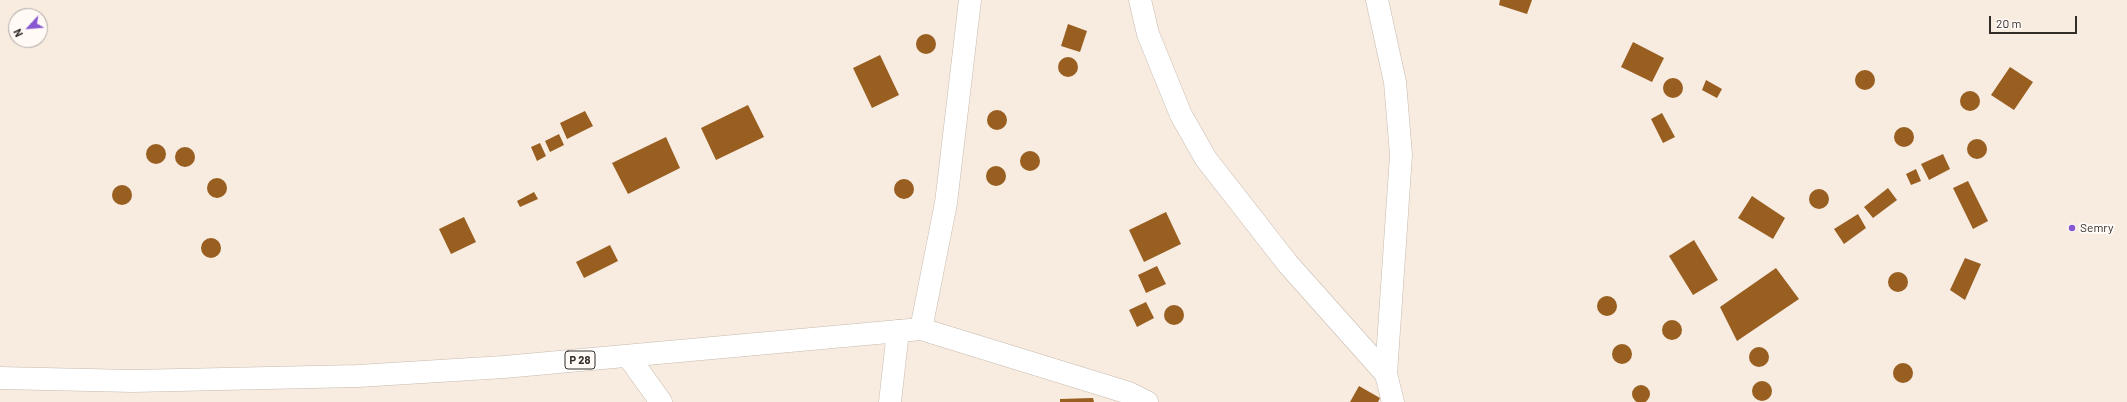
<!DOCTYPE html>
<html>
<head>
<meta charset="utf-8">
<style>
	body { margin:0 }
	#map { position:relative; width:2127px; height:402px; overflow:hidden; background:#f8ebdf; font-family:Barlow,sans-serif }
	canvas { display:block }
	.north { position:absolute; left:8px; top:8px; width:40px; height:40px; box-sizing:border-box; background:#fffaf5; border:1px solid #ada8a3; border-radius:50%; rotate:244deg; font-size:11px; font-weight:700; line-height:16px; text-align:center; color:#332d29 }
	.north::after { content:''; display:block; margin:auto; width:14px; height:18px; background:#8858d1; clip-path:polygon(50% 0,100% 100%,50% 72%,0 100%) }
	.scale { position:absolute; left:1989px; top:16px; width:88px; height:18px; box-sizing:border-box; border:2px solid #332d29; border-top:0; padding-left:5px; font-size:12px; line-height:14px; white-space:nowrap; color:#332d29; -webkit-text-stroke:3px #fffaf5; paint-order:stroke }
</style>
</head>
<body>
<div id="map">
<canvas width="2127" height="402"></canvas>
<div class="north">N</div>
<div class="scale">20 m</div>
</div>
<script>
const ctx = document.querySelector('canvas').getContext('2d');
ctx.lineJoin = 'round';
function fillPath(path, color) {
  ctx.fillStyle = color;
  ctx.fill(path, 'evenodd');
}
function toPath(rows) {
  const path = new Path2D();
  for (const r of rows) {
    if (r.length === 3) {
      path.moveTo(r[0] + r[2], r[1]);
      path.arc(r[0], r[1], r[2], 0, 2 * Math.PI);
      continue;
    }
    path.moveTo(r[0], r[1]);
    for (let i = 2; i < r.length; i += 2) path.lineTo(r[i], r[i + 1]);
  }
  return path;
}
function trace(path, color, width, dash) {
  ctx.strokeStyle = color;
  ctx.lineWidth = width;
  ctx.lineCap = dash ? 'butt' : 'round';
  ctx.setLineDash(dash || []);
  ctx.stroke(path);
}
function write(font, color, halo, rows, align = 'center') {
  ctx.font = font + ' Barlow,sans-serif';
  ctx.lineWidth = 4;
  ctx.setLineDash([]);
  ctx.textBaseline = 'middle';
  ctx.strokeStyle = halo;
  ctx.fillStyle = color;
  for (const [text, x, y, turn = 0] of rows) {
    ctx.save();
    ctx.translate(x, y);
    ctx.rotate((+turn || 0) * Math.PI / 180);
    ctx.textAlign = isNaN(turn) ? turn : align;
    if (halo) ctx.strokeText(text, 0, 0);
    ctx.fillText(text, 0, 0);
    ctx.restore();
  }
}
const building = toPath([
	[1500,0,1532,0,1527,14,1499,5],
	[1068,24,1087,31,1080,52,1061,46],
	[926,44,10],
	[1633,42,1664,58,1652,82,1621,67],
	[880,55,899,95,872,108,853,68],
	[1068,67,10],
	[2010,67,2033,82,2014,110,1991,95],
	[1865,80,10],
	[1673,88,10],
	[1706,80,1722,89,1717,98,1702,90],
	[1970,101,10],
	[748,105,764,137,716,160,701,128],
	[997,120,10],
	[585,111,593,126,567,139,560,123],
	[1662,113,1675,137,1663,143,1651,119],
	[1904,137,10],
	[559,134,564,145,550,152,545,141],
	[666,137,680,168,628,194,612,163],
	[1977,149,10],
	[540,143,546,156,537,161,531,147],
	[156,154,10],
	[185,157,10],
	[1030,161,10],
	[1943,154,1950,169,1929,180,1921,164],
	[996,176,10],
	[1916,169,1921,181,1911,185,1906,174],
	[217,188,10],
	[904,189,10],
	[1968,181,1988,221,1973,229,1953,188],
	[122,195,10],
	[1888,188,1897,200,1873,218,1864,207],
	[1819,199,10],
	[534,192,538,199,520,207,517,201],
	[1752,196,1785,218,1773,239,1738,218],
	[1166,212,1181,244,1144,262,1129,230],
	[1858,214,1866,228,1844,244,1834,229],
	[464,217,476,242,451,254,439,229],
	[211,248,10],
	[1694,240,1718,280,1693,295,1669,256],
	[610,245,618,261,584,278,576,262],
	[1965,258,1981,264,1965,300,1950,290],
	[1157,266,1166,284,1146,293,1138,275],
	[1776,268,1799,299,1737,341,1720,307],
	[1898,282,10],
	[1607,306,10],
	[1146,302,1154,318,1137,327,1129,310],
	[1174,315,10],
	[1672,330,10],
	[1622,354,10],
	[1759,357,10],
	[1903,373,10],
	[1762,391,10],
	[1641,394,9],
	[1359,386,1380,398,1378,402,1350,402],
	[1093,398,1094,402,1060,402,1060,399]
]);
const minor = toPath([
	[1140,0,1148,34,1181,115,1206,159,1288,264,1386,374,1393,402],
	[1377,0,1395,82,1401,155,1386,374],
	[628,356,661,402],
	[890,402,898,331]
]);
const tertiary = toPath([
	[921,329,946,203,970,0]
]);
const primary = toPath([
	[0,378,133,381,358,376,504,367,921,329,1129,393,1147,402]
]);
const markers = [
	[2072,228,4,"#8858d1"]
];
const shields = [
	[580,360,30]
];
const shieldNames = [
	["P 28",580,360]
];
const poiNames = [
	["Semry",2080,228]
];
fillPath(building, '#985f21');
trace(minor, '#c7baaf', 23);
trace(tertiary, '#c7baaf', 23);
trace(primary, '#c7baaf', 23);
trace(minor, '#fff', 22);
trace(tertiary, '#fff', 22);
trace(primary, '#fff', 22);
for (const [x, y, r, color] of markers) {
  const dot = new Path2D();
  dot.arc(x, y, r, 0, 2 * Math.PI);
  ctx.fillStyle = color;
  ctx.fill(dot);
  trace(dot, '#fffaf5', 1.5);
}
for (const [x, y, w] of shields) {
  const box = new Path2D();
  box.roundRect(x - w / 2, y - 9, w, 18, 3);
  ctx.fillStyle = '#fffaf5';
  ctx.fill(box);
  trace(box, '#332d29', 1);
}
write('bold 11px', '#332d29', null, shieldNames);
write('12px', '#332d29', '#fffaf5', poiNames, 'left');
</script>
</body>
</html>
